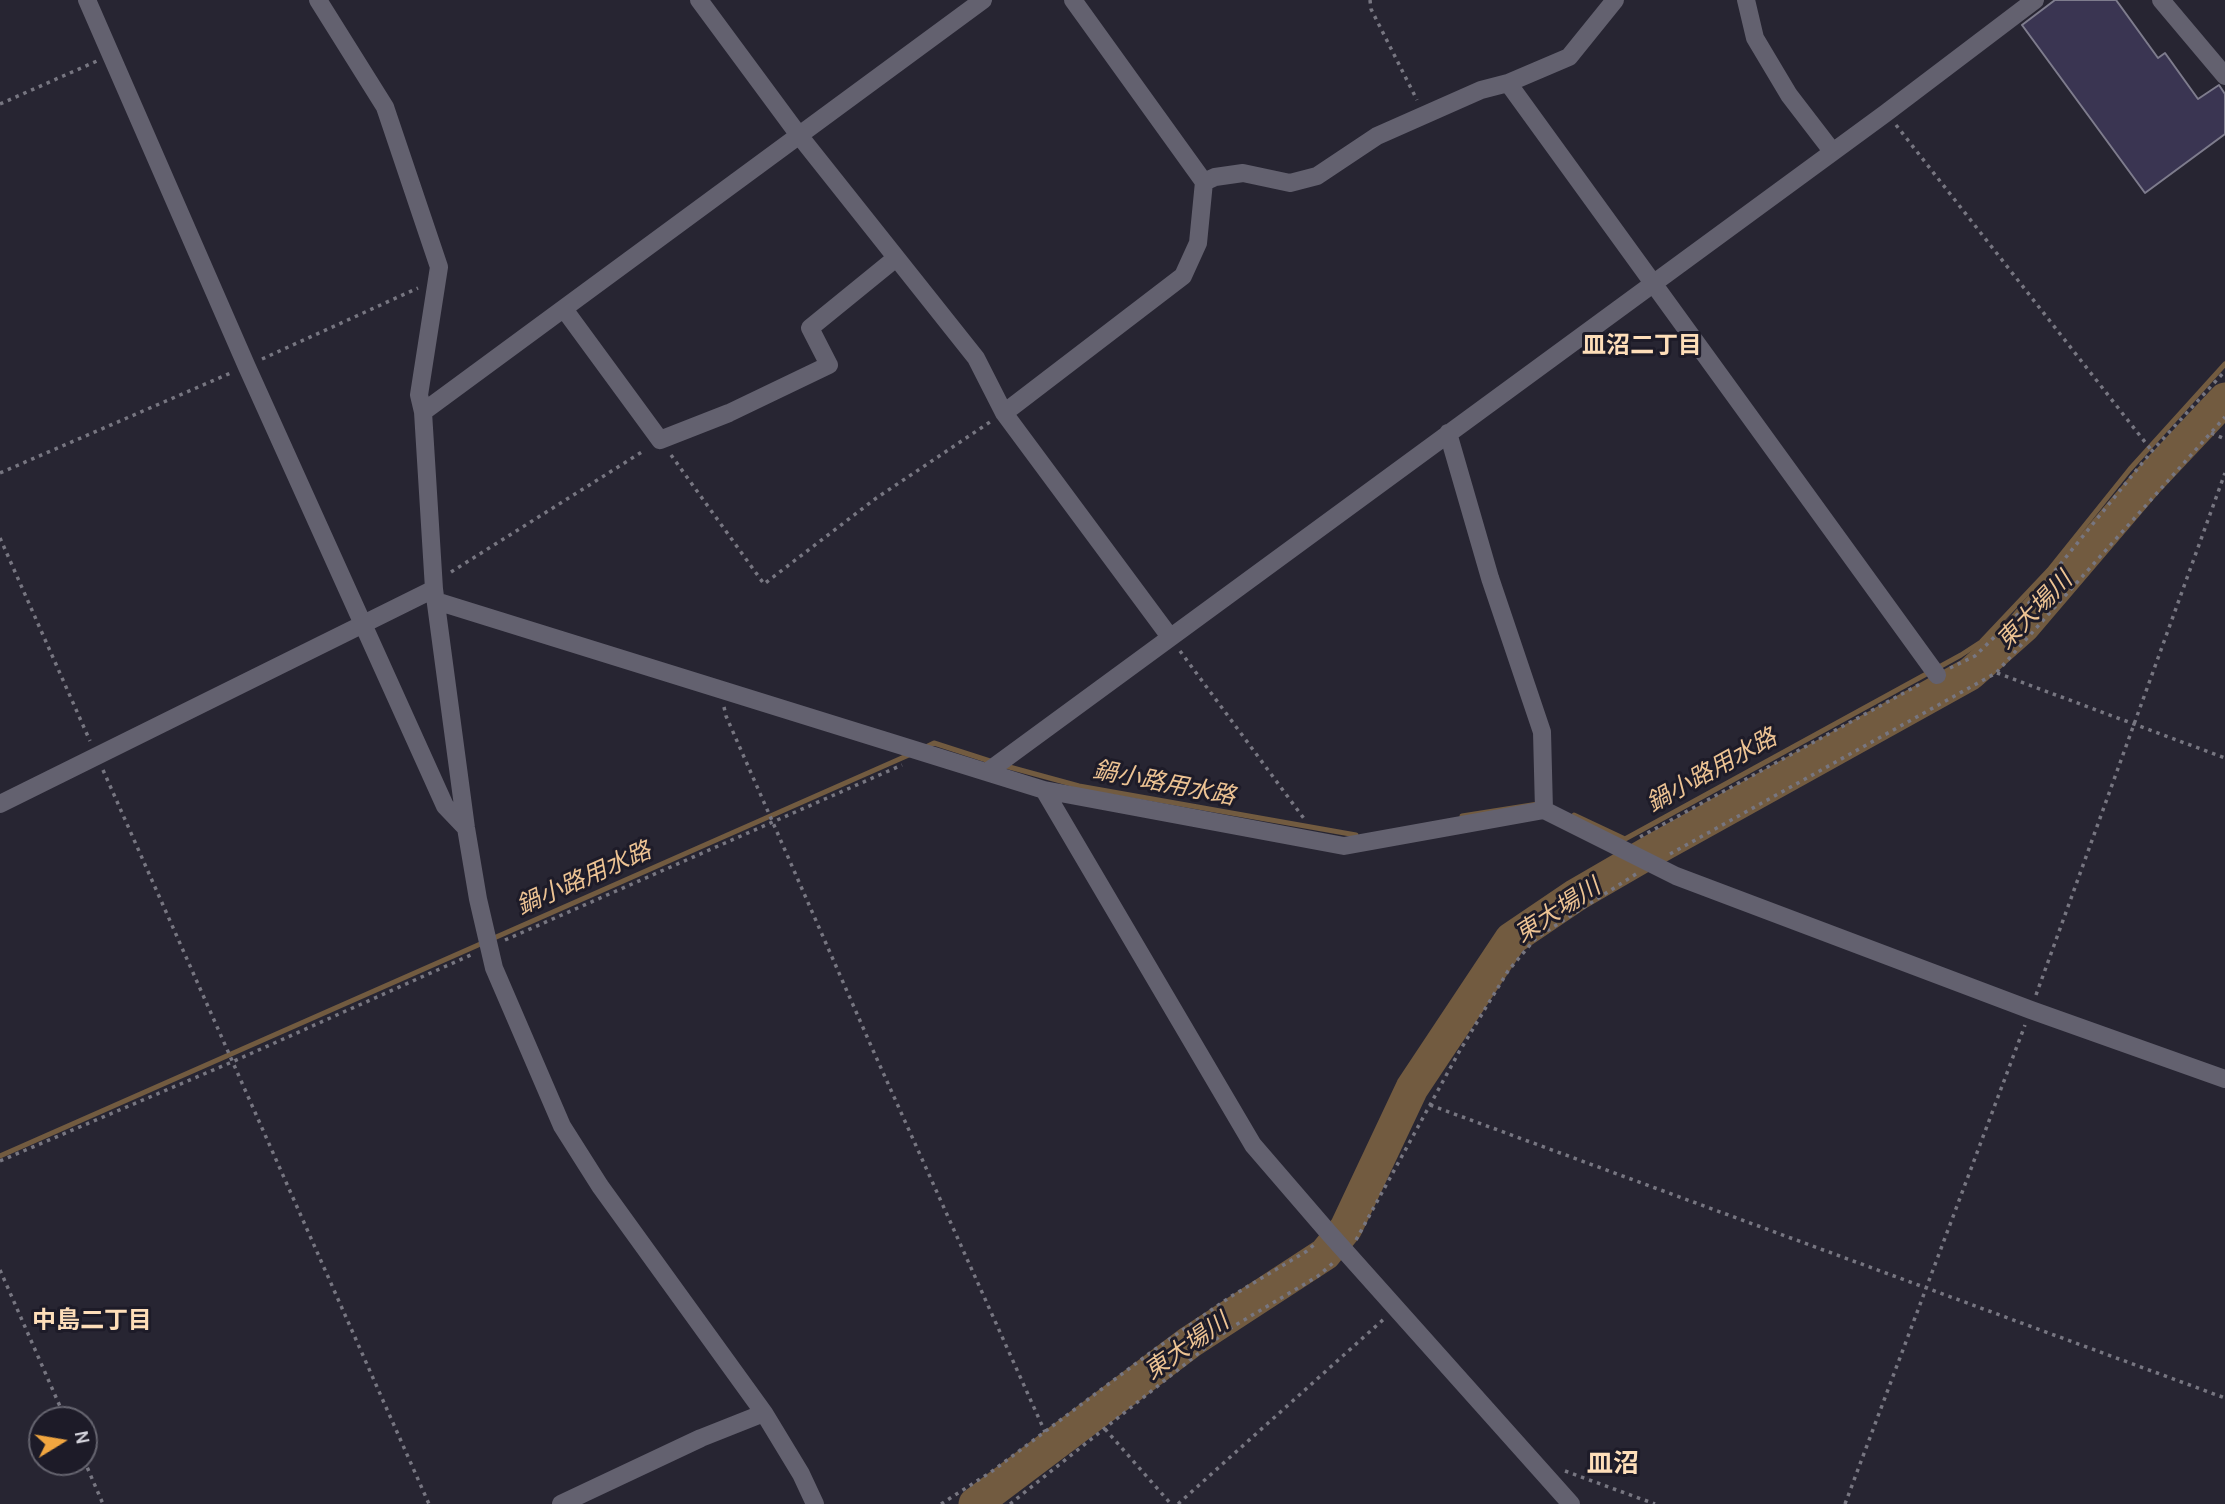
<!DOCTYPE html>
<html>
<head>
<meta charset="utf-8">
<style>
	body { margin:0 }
	#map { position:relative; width:2225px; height:1504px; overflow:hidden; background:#272532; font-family:Karla,sans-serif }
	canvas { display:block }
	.north { position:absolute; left:28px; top:1406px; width:70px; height:70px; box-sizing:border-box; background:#1d1b28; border:2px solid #65646f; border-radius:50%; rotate:79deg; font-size:19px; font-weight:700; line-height:28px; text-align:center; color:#d2d1da }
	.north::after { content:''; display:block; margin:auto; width:24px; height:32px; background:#f1a640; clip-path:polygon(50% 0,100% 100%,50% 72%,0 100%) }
</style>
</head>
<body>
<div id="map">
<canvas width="2225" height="1504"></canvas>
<div class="north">N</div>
</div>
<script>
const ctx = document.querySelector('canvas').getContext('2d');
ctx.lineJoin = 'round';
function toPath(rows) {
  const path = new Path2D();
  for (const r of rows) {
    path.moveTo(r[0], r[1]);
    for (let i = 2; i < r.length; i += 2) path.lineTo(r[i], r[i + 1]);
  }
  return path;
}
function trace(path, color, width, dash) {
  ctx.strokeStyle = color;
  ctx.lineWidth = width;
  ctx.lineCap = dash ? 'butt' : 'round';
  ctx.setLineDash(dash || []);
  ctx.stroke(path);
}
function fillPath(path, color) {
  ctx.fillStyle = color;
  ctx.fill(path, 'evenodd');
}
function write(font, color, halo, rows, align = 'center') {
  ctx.font = font + ' Karla,"Noto Sans JP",sans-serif';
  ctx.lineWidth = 6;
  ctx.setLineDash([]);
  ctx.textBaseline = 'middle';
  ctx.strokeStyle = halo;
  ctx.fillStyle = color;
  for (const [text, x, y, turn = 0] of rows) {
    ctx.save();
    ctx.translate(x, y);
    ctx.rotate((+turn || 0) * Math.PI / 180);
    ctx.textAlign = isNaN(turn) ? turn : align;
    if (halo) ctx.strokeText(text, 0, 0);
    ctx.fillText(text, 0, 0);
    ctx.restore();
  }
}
const stream = toPath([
	[926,747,934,743,993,762],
	[1002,765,1079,786,1356,835],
	[1574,815,1625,839,1961,655,1981,642,2049,570,2130,469,2225,364],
	[1462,816,1538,804],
	[0,1156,911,754]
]);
const river = toPath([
	[975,1504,1190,1342,1325,1254,1346,1228,1412,1088,1511,939,1576,895,1657,848,1970,674,2023,627,2145,484,2225,399]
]);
const building = toPath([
	[2055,0,2116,0,2158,58,2165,53,2198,99,2219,85,2225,94,2225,134,2145,193,2022,25,2055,0]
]);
const path = toPath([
	[1370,0,1371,9,1417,100],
	[0,104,97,61],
	[1896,125,2152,451],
	[262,359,418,288],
	[2211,433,2225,439],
	[671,455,764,584,875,499,990,422],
	[0,473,233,372],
	[0,538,90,741],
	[451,572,645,450],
	[1180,651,1305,820],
	[1950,668,1975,656,2028,604,2152,451,2225,371],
	[1997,673,2225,758],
	[724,707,726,716,872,1048,1045,1432],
	[103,770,429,1504],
	[1640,837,1922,683],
	[1670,854,1996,673,2225,417],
	[505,940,902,765],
	[2036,995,2225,473],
	[1430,1105,2225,1398],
	[0,1161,232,1062,473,954],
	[1356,1240,1459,1052,1508,971,1536,938,1636,874],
	[0,1270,66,1420],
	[1105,1429,1171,1504],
	[84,1460,103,1504],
	[1565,1471,1655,1504],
	[941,1504,991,1472,1154,1350,1230,1297,1307,1251,1316,1243],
	[1010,1504,1229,1329,1318,1276,1333,1263],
	[1178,1504,1385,1318],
	[1845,1504,2025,1025]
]);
const minor = toPath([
	[87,0,247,367,445,806,466,828],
	[318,0,385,107,439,267,419,395,423,412,434,589,466,828,478,899,494,968,562,1126,600,1186,764,1413,801,1474,815,1504],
	[699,0,798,134,976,358,1004,413,1170,637],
	[1746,0,1755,38,1789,95,1832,151],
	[2161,0,2225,76],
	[1508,83,1937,675],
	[1204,182,1215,177,1243,173,1290,183,1317,176,1377,136,1481,90,1508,83,1569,57,1615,0],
	[564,309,660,440,729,413,829,365,810,328,896,258],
	[423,412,983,0],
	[1004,413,1183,276,1198,243,1204,182,1073,0],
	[1448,433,1490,578,1542,732,1544,810],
	[436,601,1044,790,1344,846,1544,810,1676,876,2031,1010,2225,1079],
	[987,772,1886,113,2035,0],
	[1044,790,1253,1145,1328,1232,1571,1504],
	[0,804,434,589],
	[561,1504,701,1438,764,1413]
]);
const neighbourhoodNames = [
	["皿沼二丁目",1642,346],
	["中島二丁目",92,1321]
];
const waterNames = [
	["東大場川",2035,611,-46],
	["鍋小路用水路",1712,771,-29],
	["鍋小路用水路",1164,784,11],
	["鍋小路用水路",584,879,-24],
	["東大場川",1558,911,-33],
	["東大場川",1187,1347,-35]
];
const quarterNames = [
	["皿沼",1613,1465]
];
trace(stream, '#725b40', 5);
trace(river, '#725b40', 33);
fillPath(building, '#3a3552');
trace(building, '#7e7c8d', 2);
trace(path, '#777681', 3.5, [3.5, 5]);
trace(minor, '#63616f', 18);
write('bold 24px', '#fedeb9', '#1d1b28', neighbourhoodNames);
write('italic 24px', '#edc393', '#1d1b28', waterNames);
write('bold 26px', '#fedeb9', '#1d1b28', quarterNames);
</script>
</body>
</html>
